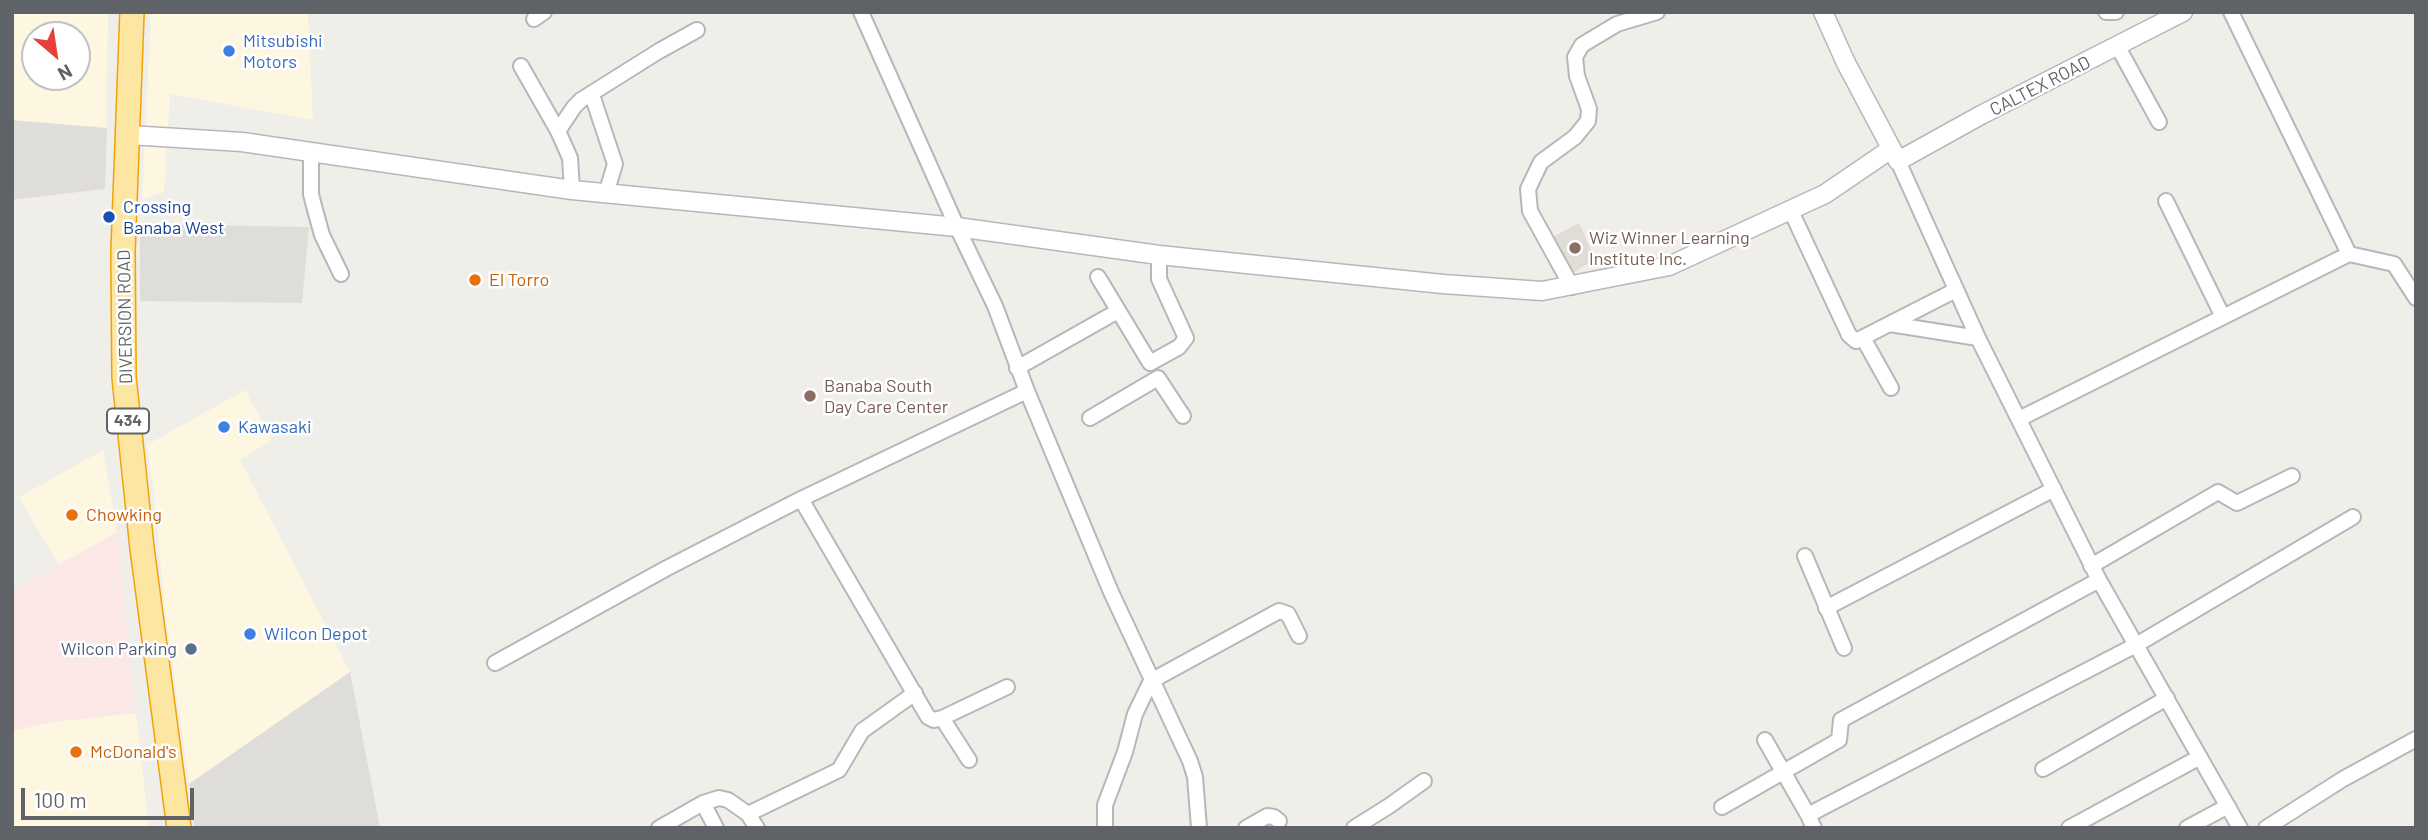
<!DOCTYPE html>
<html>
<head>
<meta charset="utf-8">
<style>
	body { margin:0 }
	#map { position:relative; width:2428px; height:840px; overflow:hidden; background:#f0eee8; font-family:Barlow,sans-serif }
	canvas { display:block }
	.frame { position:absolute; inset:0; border:14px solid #5f6367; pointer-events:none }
	.north { position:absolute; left:21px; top:21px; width:70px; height:70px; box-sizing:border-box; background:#fff; border:2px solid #bfc1c2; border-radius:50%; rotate:151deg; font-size:19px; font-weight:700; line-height:28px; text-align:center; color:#5f6367 }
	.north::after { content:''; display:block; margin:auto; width:24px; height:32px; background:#e64138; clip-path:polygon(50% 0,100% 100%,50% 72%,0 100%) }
	.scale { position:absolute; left:21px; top:788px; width:173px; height:32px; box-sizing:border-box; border:4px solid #5f6367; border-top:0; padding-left:9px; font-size:21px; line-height:24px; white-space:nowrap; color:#5f6367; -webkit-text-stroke:5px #fff; paint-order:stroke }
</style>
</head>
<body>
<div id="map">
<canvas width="2428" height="840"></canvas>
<div class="frame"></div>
<div class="north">N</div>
<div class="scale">100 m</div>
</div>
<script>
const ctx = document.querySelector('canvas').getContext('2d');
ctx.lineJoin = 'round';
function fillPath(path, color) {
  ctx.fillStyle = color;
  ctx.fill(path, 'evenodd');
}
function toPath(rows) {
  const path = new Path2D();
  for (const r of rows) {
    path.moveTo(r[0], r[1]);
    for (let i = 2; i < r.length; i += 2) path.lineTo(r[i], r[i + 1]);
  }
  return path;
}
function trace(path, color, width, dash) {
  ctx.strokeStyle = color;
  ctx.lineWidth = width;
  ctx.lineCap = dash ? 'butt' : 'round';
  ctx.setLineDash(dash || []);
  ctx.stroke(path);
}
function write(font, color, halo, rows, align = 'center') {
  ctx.font = font + ' Barlow,sans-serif';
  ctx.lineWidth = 5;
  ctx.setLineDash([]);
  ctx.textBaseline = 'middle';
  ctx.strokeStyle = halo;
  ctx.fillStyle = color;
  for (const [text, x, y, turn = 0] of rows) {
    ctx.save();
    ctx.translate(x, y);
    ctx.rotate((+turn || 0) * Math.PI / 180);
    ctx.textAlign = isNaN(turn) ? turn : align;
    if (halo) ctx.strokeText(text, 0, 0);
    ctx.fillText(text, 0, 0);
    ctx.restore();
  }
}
const commercial = toPath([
	[12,12,108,12,105,189,12,200],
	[35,35,77,35,77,77,35,77],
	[151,12,308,12,313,120,170,94,164,192,142,199],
	[245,390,272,440,240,460,350,672,189,784,163,596,156,508,147,445],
	[103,450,117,532,59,565,19,497],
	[136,713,149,828,12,828,12,731,52,722]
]);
const industrial = toPath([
	[12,120,107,128,105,189,12,200],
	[140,224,309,227,302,303,140,301],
	[350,672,380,828,194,828,189,784]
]);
const education = toPath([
	[1579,223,1595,259,1573,273,1553,237]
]);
const medical = toPath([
	[117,532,136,713,52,722,12,731,12,591]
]);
const minor = toPath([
	[861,12,957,227,995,306,1027,391,1111,592,1190,761,1195,777,1199,828],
	[2106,12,2116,12],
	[2231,12,2349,254],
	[534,19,544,12],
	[2118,47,2159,122],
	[521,66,558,131,570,158,572,190],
	[592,95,615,164,606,194],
	[558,131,574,107,581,100,659,51,697,30],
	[311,151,311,194,314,206,322,235,341,274],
	[1898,161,1978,338,2099,580,2240,828],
	[2166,201,2223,317],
	[1791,211,1849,335,1856,341,1956,290],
	[1098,277,1150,363,1179,347,1186,338,1159,279,1159,255],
	[1572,287,1530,211,1528,189,1541,162,1575,137,1588,121,1589,109,1577,76,1575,57,1582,45,1617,24,1657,12],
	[1890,324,1978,338],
	[1863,338,1891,388],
	[1017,368,1118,311],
	[1090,418,1158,378,1183,416],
	[2019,419,2349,254,2394,264,2416,298],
	[801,499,928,717,934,720,942,718,1007,687],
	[1805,556,1844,648],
	[2091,566,2218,492,2237,503,2292,476],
	[1826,608,2054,489],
	[495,663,667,568,801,499,1027,391],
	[942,718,969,760],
	[1765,740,1808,815],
	[2043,769,2167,698],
	[703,803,716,828],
	[1722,807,1839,740,1841,720,2099,580],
	[748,814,839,770,862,731,915,693],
	[1105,826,1105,805,1125,752,1135,714,1151,681,1279,611,1288,614,1299,636],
	[659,828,703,803,719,798,728,800,748,814,757,828],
	[1246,828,1267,816,1274,817,1279,821],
	[1354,828,1389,806,1424,781],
	[1814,828,1808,815,2136,645,2353,517],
	[2069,828,2200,757],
	[2187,828,2228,806],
	[2266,828,2343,779,2416,739]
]);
const tertiary = toPath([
	[1823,12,1846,63,1898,161,1981,115,2183,12],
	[129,135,242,142,572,190,957,227,1159,255,1443,284,1542,291,1669,266,1825,194,1891,149]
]);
const trunk = toPath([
	[132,12,123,252,124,377,142,548,179,828]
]);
const markers = [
	[229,51,7,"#3f7fe0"],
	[109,217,7,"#1a4fb4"],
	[1575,248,7,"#8d6e63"],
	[475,280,7,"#e8710a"],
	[810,396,7,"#8d6e63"],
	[224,427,7,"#3f7fe0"],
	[72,515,7,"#e8710a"],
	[250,634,7,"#3f7fe0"],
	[191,649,7,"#5c6f8a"],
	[76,752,7,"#e8710a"]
];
const shields = [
	[128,421,42]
];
const shieldNames = [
	["434",128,421]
];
const shopNames = [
	["Mitsubishi",243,41],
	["Motors",243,62],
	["Kawasaki",238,427],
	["Wilcon Depot",264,634]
];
const streetNames = [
	["CALTEX ROAD",2040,86,-27],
	["DIVERSION ROAD",125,317,-91]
];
const transitNames = [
	["Crossing",123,207],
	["Banaba West",123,228]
];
const educationNames = [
	["Wiz Winner Learning",1589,238],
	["Institute Inc.",1589,259],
	["Banaba South",824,386],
	["Day Care Center",824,407]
];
const foodNames = [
	["El Torro",489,280],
	["Chowking",86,515],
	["McDonald's",90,752]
];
const serviceNames = [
	["Wilcon Parking",177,649]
];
fillPath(commercial, '#fdf6e0');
fillPath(industrial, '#dfddda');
fillPath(education, '#e0ddd6');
fillPath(medical, '#fbe7e6');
trace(minor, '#b5b8bb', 18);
trace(tertiary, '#b5b8bb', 21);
trace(trunk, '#f3a205', 26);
trace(minor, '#fff', 14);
trace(tertiary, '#fff', 18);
trace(trunk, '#fce6a2', 23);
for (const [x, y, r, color] of markers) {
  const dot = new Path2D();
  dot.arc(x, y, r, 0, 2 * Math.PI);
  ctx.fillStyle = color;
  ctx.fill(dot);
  trace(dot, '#fff', 2.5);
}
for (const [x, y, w] of shields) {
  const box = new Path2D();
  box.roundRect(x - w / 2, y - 12.5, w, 25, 5);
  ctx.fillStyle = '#fff';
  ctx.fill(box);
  trace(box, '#5f6367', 2);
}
write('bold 16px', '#5f6367', null, shieldNames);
write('18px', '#366cbe', '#fff', shopNames, 'left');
write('18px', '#5f6367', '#fff', streetNames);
write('18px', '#164399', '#fff', transitNames, 'left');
write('18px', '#785e54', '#fff', educationNames, 'left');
write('18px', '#c56008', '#fff', foodNames, 'left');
write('18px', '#4e5e75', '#fff', serviceNames, 'right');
</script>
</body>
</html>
